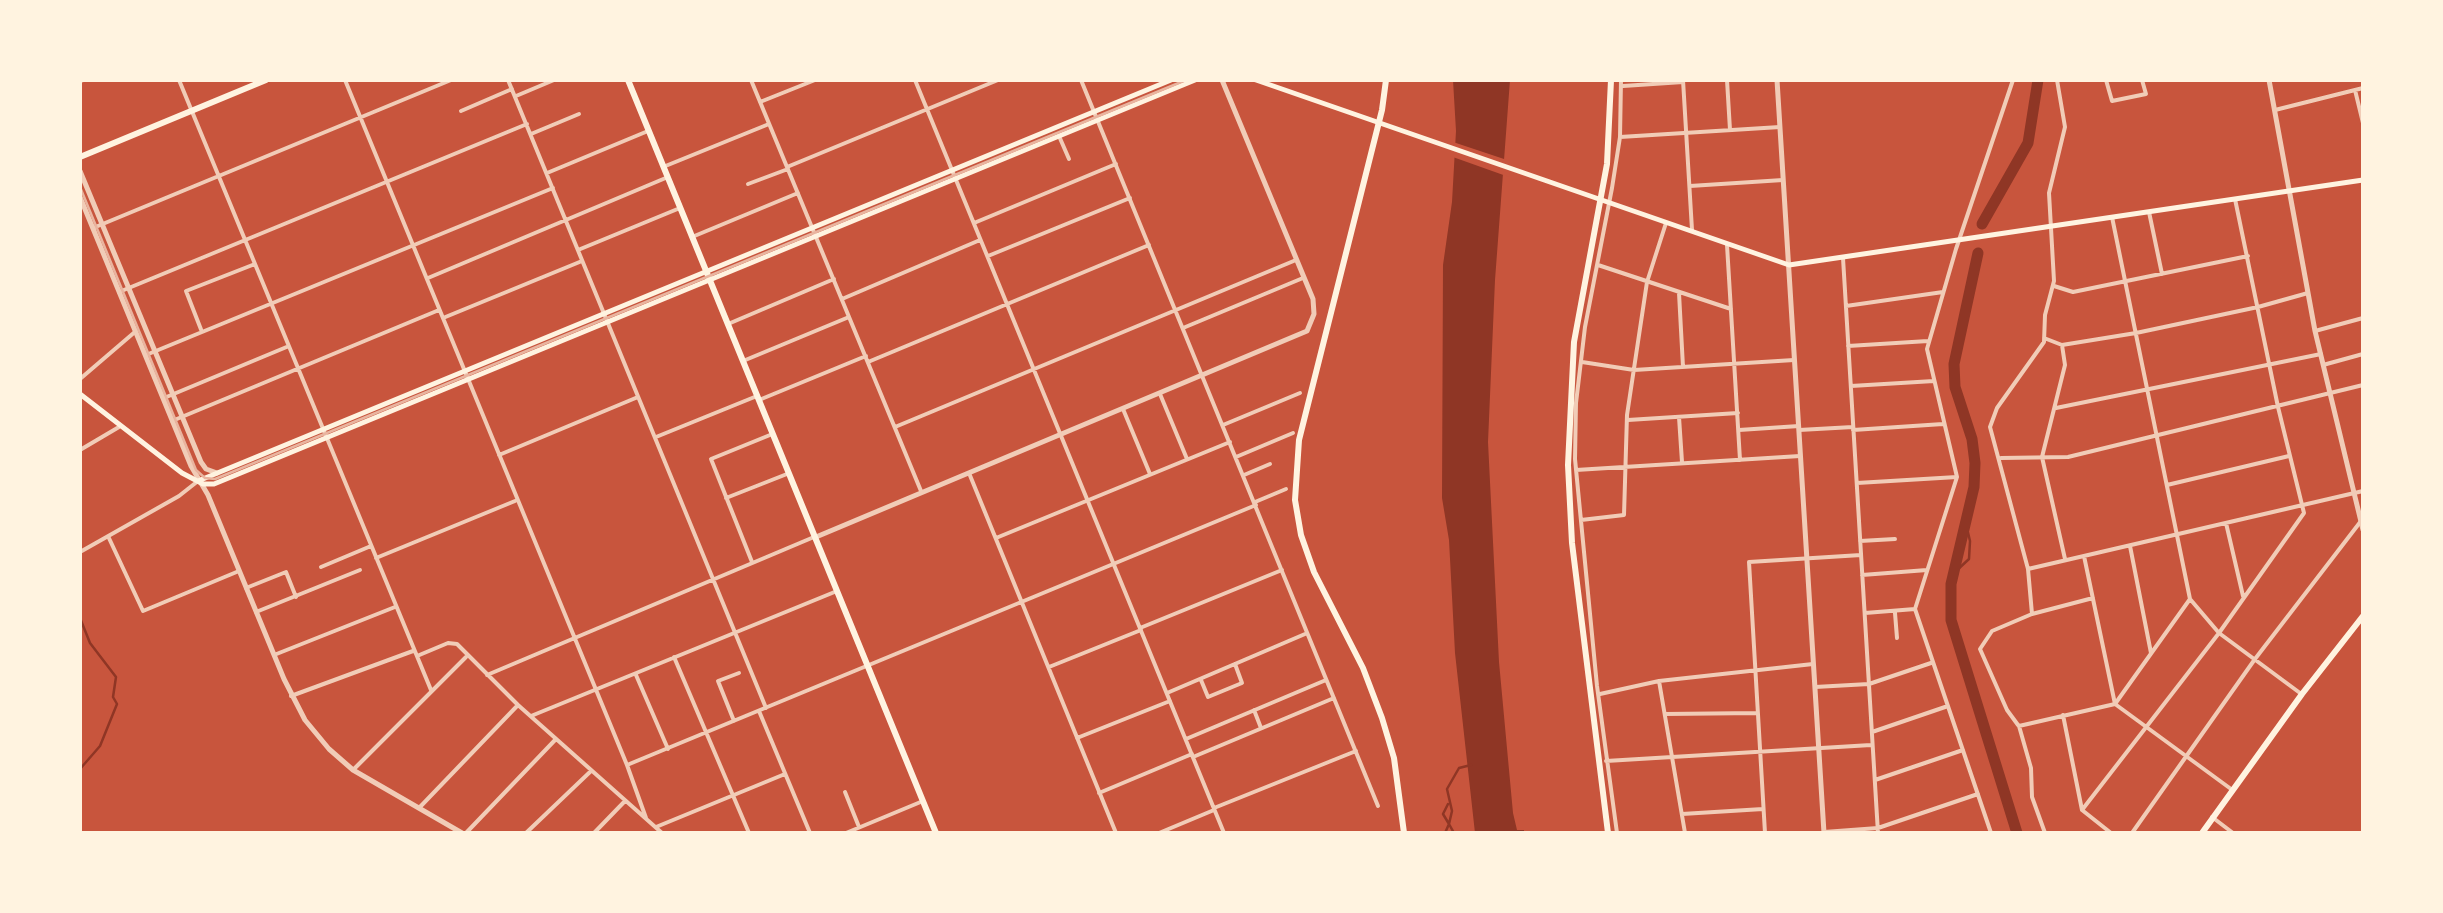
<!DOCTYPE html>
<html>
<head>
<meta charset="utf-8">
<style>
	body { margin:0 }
	#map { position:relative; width:2443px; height:913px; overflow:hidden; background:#c8553d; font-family:"Source Sans 3",sans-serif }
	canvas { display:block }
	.frame { position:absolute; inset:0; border:82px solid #fff3e0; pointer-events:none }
</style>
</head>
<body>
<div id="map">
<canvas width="2443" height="913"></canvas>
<div class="frame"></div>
</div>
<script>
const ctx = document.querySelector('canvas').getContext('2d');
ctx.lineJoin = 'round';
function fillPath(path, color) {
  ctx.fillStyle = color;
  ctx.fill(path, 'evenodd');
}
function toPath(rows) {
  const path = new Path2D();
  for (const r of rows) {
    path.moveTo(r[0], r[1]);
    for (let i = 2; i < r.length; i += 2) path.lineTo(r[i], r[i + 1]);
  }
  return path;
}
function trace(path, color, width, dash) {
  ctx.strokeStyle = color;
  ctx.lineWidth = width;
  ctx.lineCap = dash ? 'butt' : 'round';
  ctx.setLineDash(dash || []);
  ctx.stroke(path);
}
const water = toPath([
	[1453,80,1510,80,1495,280,1488,442,1499,662,1513,813,1517,830,1524,830,1524,833,1475,833,1455,653,1449,540,1442,498,1443,265,1452,202,1456,131]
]);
const pier = toPath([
	[1450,141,1510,161,1509,177,1450,156]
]);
const stream = toPath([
	[1955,572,1969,559,1970,541,1966,524],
	[80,618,90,643,116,677,113,697,117,704,100,746,80,769],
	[1445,833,1449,824,1443,814,1448,804],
	[1454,833,1449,824,1452,811,1447,789,1459,768,1471,765]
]);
const river = toPath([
	[1982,224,2028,143,2038,80],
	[1978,253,1954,364,1955,387,1972,439,1975,463,1974,487,1951,584,1951,620,2017,833]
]);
const minor = toPath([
	[179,80,431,690],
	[345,80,627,765,646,818],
	[508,80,766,708],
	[751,80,921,491],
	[915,80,1224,833],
	[1081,80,1378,806],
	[1683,80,1692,230],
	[1727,80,1730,130],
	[2057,80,2065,127,2049,193,2054,281,2045,315,2044,342,1997,408,1990,427,2028,569,2032,614,2093,598],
	[2106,80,2112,101,2146,94,2142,80],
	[80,81,83,80],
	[1623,86,1683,82],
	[2355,90,2363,123],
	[516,96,554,80],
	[760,102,815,80],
	[2275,110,2363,88],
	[461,111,512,89],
	[531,134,579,114],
	[1059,136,1069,159],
	[1620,137,1780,127],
	[663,167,769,124],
	[787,167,998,80],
	[547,173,648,131],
	[748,184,788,169],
	[1690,186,1783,180],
	[2149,212,2162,274],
	[2112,217,2190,599,2219,633,2300,693],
	[974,223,1116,164],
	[93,228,451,80],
	[692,237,798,193],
	[1727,245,1740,460],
	[578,250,680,208],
	[988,256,1130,198],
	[1843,258,1878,833],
	[1598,265,1731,309],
	[428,278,668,177],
	[2054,286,2073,292,2248,256],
	[119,292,527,124],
	[1679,293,1683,367],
	[842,299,980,240],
	[1846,306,1943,292],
	[443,318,582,261],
	[728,324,834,279],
	[1183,328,1303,278],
	[2315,331,2363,318],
	[202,332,186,291,255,264],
	[2044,338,2062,345,2136,333,2258,307,2308,293],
	[2062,345,2065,365,2042,457,2065,559],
	[1848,346,1928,341],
	[146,355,553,188],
	[743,361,849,317],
	[868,362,1149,245],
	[1582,362,1634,370,1794,360],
	[2323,365,2363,354],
	[80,379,136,331],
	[1851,386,1934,381],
	[1160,394,1187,459],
	[164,398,289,346],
	[759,400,866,356],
	[2056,408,2321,354],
	[1123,409,1150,474],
	[1679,417,1682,462],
	[1628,420,1738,413],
	[172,421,439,310],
	[1223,425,1300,393],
	[895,427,1296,260],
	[1739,430,1799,426],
	[1799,430,1853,427],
	[1853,430,1943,424],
	[656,437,757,396],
	[80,450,119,427],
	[499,455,638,397],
	[1236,457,1293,433],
	[2001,458,2068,457,2363,385],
	[1576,470,1800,456],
	[969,473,1116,833],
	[1244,475,1270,464],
	[1857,483,1957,477],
	[2167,485,2289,456],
	[726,498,787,474],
	[1255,502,1286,489],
	[1581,520,1624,515,1627,415,1647,282,1666,223],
	[2226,523,2243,596],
	[108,536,143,611,239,571],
	[996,538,1230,442],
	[1860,541,1895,539],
	[2130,546,2151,653],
	[80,552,179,496,198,481],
	[2084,556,2115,704,2231,789],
	[376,558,515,501],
	[752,562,711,459,770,435],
	[321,567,371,546],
	[2028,569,2363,491],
	[1862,575,1927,570],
	[246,588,286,572,296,597],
	[256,612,360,570],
	[1865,613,1915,609],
	[1895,613,1897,638],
	[1140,628,1282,570],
	[274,655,395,607],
	[417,656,448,643,457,644,518,705,662,833],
	[674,657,749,833],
	[1049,667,1141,630],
	[487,675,814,537],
	[636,675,668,749],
	[1201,680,1208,697,1242,683,1235,664],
	[1659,681,1685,833],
	[1815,687,1869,684,1931,663],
	[1167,693,1305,634],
	[1600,694,1659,681,1813,664],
	[291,696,413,651],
	[1254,710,1261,728],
	[759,711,810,833],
	[1665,714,1758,713],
	[2063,715,2082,810,2111,833],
	[531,716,837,591],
	[734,721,718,681,739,673],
	[2018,725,2007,710,1980,649,1992,631,2032,614],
	[1872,732,1948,706],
	[1077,738,1170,701],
	[1186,739,1326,680],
	[1193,757,1334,698],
	[1606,761,1871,745],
	[627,765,1256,505],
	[353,770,466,657],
	[1875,780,1963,750],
	[845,792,859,827],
	[1099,793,1192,754],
	[419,808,518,705],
	[1214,808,1356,751],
	[2082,810,2219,633,2304,513,2278,407,2235,199],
	[1682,814,1763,809],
	[2212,817,2233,833],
	[656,827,785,774],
	[1824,832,1878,828,1978,794],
	[466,833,556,739],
	[526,833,591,771],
	[594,833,625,801],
	[846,833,923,801],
	[1159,833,1214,810],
	[1617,833,1597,686,1575,459,1576,403,1585,327,1612,188,1620,137,1621,80],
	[1765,833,1749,562,1861,555],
	[1991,833,1915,609,1957,477,1927,349,1956,249,2013,80],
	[2045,833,2032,797,2031,768,2019,726,2115,704,2190,599],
	[2132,833,2255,659,2361,521]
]);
const tertiary = toPath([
	[1777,80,1824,833],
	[2269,80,2315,331,2363,530],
	[80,171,201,462,206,469,217,473],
	[80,197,191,466,208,495,284,679,305,720,329,749,353,770,462,833],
	[816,537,1307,331,1314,314,1313,299,1222,80]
]);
const secondary = toPath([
	[1256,80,1789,265,2363,180],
	[80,394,182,473,203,484,214,484,1195,80],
	[198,481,1171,80]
]);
const primary = toPath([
	[1386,80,1382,110,1299,440,1295,500,1301,535,1314,572,1363,668,1382,718,1394,758,1404,833],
	[80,157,266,80],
	[1608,833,1572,543,1568,465,1574,342,1607,164,1611,80]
]);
const trunk = toPath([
	[628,80,936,833],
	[2202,833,2302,694,2363,616]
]);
const tram = toPath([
	[80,187,196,470,205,478,215,479,1186,80]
]);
fillPath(water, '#8f3625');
fillPath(pier, '#c8553d');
trace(stream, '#8f3625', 2.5);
trace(river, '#8f3625', 11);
trace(minor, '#f1ccb7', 4);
trace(tertiary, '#f1ccb7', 5);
trace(secondary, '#fff3e0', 5);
trace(primary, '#fff3e0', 6);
trace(trunk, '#fff3e0', 6);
trace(tram, '#e9b49f', 2.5);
</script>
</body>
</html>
